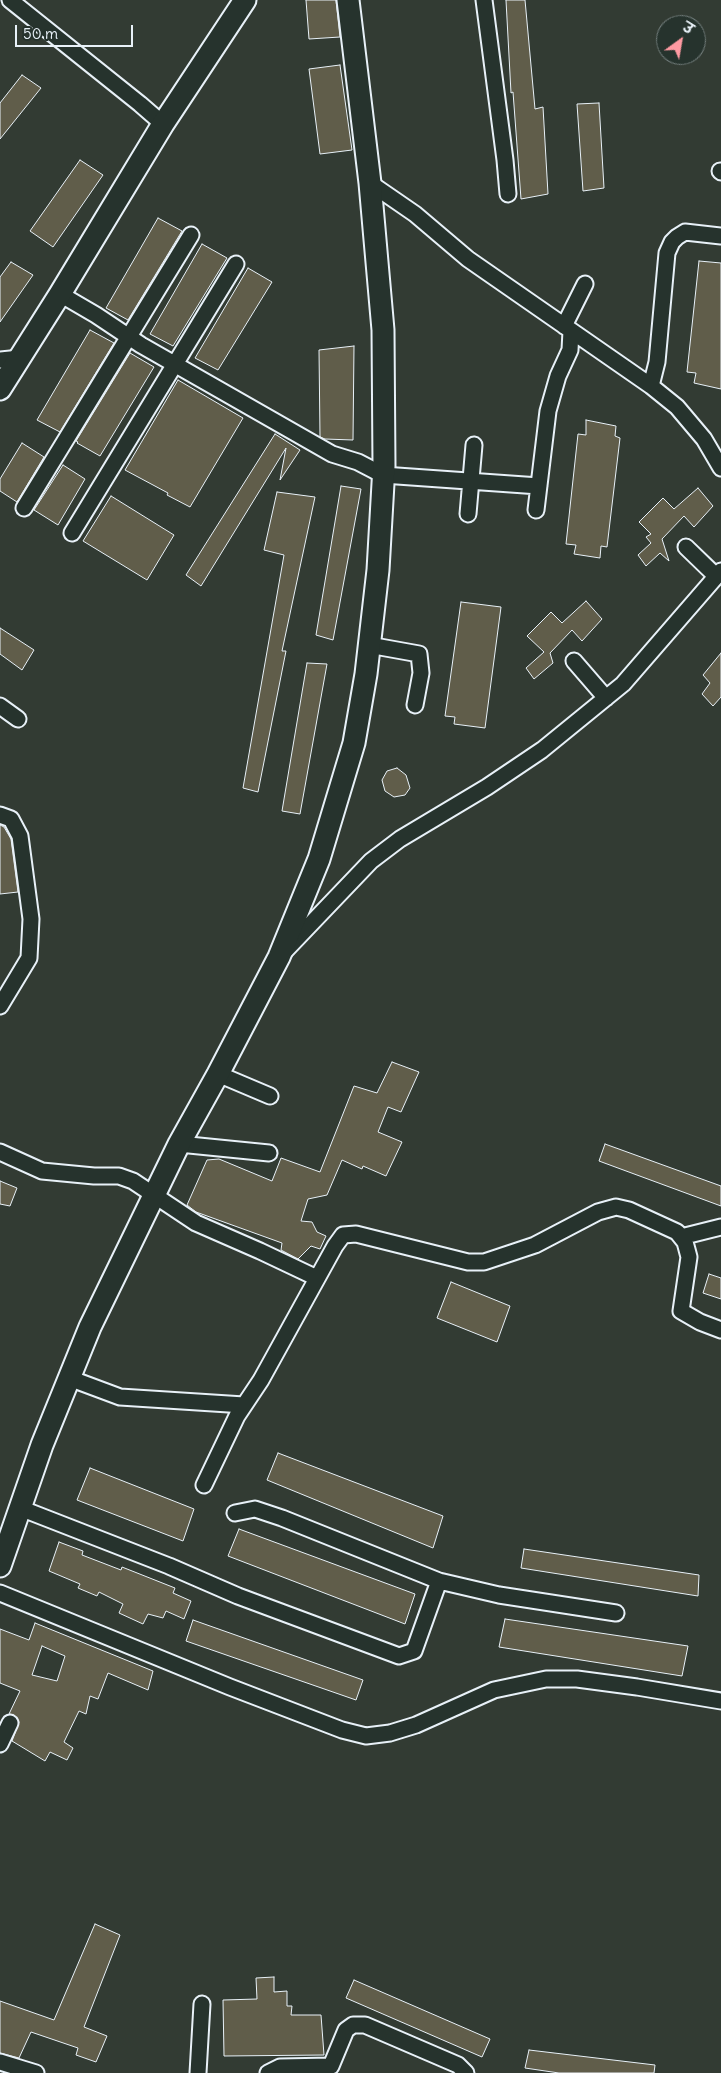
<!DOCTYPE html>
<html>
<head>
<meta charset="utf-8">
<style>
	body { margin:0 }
	#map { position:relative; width:721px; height:2073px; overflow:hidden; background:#323b33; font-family:Delius,"Playpen Sans Deva",sans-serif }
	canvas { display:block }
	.north { position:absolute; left:656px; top:15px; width:50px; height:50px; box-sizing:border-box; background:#26332d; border:1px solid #747f7e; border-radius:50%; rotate:32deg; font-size:14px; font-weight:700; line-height:20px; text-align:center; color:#e8f1f8 }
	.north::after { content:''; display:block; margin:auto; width:18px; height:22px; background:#ff9aa2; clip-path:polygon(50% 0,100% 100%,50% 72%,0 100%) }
	.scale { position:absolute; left:15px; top:25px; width:118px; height:22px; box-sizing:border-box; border:2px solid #e8f1f8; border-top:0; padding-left:6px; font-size:15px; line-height:18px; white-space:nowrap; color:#e8f1f8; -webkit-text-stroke:4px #26332d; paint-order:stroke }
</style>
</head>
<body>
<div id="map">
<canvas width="721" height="2073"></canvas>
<div class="north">उ</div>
<div class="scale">50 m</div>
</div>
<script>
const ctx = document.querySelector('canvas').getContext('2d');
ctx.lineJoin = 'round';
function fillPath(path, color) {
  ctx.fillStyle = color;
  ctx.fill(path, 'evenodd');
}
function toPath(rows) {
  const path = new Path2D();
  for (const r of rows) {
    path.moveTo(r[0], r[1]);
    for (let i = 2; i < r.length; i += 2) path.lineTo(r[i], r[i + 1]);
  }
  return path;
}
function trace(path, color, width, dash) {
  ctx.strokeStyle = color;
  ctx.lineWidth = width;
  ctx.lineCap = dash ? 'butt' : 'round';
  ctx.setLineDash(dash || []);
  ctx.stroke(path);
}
const building = toPath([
	[306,0,336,0,340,37,309,39,306,0],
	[506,0,525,0,535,109,543,107,548,194,521,199,513,92,511,93,506,0],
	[340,65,352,150,320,154,309,69,340,65],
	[22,75,41,88,0,139,0,103,22,75],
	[599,103,604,188,583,191,577,104,599,103],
	[80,160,103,175,53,247,30,231,80,160],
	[158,218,182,231,128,320,106,308,158,218],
	[202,244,227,258,173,346,150,334,202,244],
	[699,261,721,263,721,389,694,383,696,373,687,372,699,261],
	[11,262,33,275,0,322,0,277,11,262],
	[248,268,272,282,218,370,195,358,248,268],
	[90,330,114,343,60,432,37,420,90,330],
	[354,346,353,440,325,439,320,437,319,350,354,346],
	[130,353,154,367,100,456,77,443,78,442,76,441,130,353],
	[178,380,243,418,190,507,167,495,168,493,125,470,178,380],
	[586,420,616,426,615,436,620,438,607,547,601,546,600,558,574,554,576,545,566,544,578,434,586,435,586,420],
	[275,434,300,450,280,480,286,448,201,586,186,575,275,434],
	[22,443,44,457,17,502,0,491,0,479,22,443],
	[63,465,85,479,58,525,34,510,63,465],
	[341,486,361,489,333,640,316,635,341,486],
	[698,488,713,506,694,527,684,516,662,539,669,561,660,553,646,566,638,555,651,543,646,537,651,534,639,522,663,498,674,509,698,488],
	[277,492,315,497,282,651,286,651,258,792,243,788,284,555,264,550,277,492],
	[111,496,174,535,147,580,83,541,111,496],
	[586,601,602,619,582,641,572,630,550,653,553,663,534,679,526,668,544,652,527,636,551,612,562,623,586,601],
	[461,602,501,607,485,728,454,724,455,717,445,716,461,602],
	[0,628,34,650,22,670,0,654,0,628],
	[721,653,721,697,713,706,702,694,710,683,703,675,721,653],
	[307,663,327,664,300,814,282,811,307,663],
	[397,768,406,775,410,788,405,795,394,797,385,791,382,780,387,771,397,768],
	[0,825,4,827,11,839,18,892,0,894,0,825],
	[392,1062,419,1072,401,1112,388,1107,378,1132,402,1142,386,1176,363,1166,362,1169,342,1160,327,1195,308,1199,301,1221,312,1222,317,1232,326,1236,320,1249,311,1246,298,1259,281,1250,282,1243,196,1212,187,1205,207,1160,219,1159,272,1181,281,1158,320,1172,354,1086,377,1093,392,1062],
	[605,1144,721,1186,721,1206,599,1161,605,1144],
	[0,1181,17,1188,10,1206,0,1204,0,1181],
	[709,1274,721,1278,721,1299,703,1293,709,1274],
	[451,1282,510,1306,497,1342,437,1318,451,1282],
	[278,1453,443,1516,433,1548,267,1480,278,1453],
	[90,1468,194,1509,183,1541,77,1500,90,1468],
	[239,1529,415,1594,405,1624,228,1556,239,1529],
	[59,1542,83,1551,82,1555,121,1570,122,1567,175,1588,173,1593,191,1601,184,1619,166,1611,163,1618,148,1614,143,1624,119,1613,123,1604,99,1592,97,1596,78,1588,80,1584,49,1571,59,1542],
	[524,1549,699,1575,698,1596,521,1568,524,1549],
	[505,1619,688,1646,682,1676,499,1647,505,1619],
	[193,1620,363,1680,356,1700,186,1641,193,1620],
	[35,1623,153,1671,148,1690,108,1673,98,1699,90,1696,86,1714,79,1711,64,1742,73,1748,67,1760,50,1752,45,1761,12,1741,19,1722,14,1715,9,1714,20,1691,0,1683,0,1629,29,1640,35,1623],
	[42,1646,65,1656,57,1681,32,1675,42,1646],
	[95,1924,120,1935,84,2027,107,2036,96,2062,76,2055,78,2048,31,2032,19,2058,0,2053,0,2001,54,2020,95,1924],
	[274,1977,274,1992,287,1991,287,2006,292,2006,291,2015,321,2015,324,2055,224,2056,223,2000,257,1999,256,1978,274,1977],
	[354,1980,490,2039,482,2057,346,1998,354,1980],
	[529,2050,655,2065,654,2073,559,2073,525,2068,529,2050]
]);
const street = toPath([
	[10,0,140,104,163,124],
	[484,0,505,160,508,194],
	[720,171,721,172],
	[370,183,415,214,468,259,651,386,677,407,704,439,721,468],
	[60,294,96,315,141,345,332,454,358,462,383,475,539,486],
	[564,326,585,284],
	[0,360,20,358],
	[651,386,657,362,667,253,672,242,677,237,685,232,721,236],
	[24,508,191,235],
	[536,510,548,411,558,376,570,350,571,331],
	[468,514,474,445],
	[72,533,236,264],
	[686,547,716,576],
	[369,645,419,654,421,673,415,705],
	[574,661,606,698],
	[0,706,18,719],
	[0,815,11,819,20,836,31,919,29,958,0,1006],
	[285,951,371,861,400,839,487,787,542,750,623,684,721,571],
	[218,1074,270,1096],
	[179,1144,269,1153],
	[0,1152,42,1171,94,1176,119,1176,133,1181,196,1223,260,1251,317,1278],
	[681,1237,721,1227],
	[69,1378,120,1397,244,1405],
	[204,1485,237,1416,261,1380,335,1246,343,1235,356,1234,468,1262,484,1262,535,1245,598,1212,616,1207,629,1210,677,1232,685,1242,689,1257,681,1311,700,1322,721,1330],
	[20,1508,169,1566,238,1596,399,1656,414,1651,439,1581,499,1595,616,1613],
	[235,1513,255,1509,282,1518,439,1581],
	[0,1593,230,1687,342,1730,366,1736,390,1733,416,1725,494,1690,546,1679,577,1679,637,1687,721,1701],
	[0,1744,10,1723],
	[0,2062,36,2073],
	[198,2073,202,2004],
	[268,2073,280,2067,331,2066,346,2030,353,2025,365,2025,458,2065,466,2073]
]);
const secondary = toPath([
	[0,389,60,294,163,124,245,0],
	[0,1566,42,1445,90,1327,179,1144,218,1074,279,957,319,859,354,743,366,674,378,570,384,466,383,330,370,183,348,0]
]);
fillPath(building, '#605d4a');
trace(building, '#e8f1f8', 1);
trace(street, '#e8f1f8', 19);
trace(secondary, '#e8f1f8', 25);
trace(street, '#26332d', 15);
trace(secondary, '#26332d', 21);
</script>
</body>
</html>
